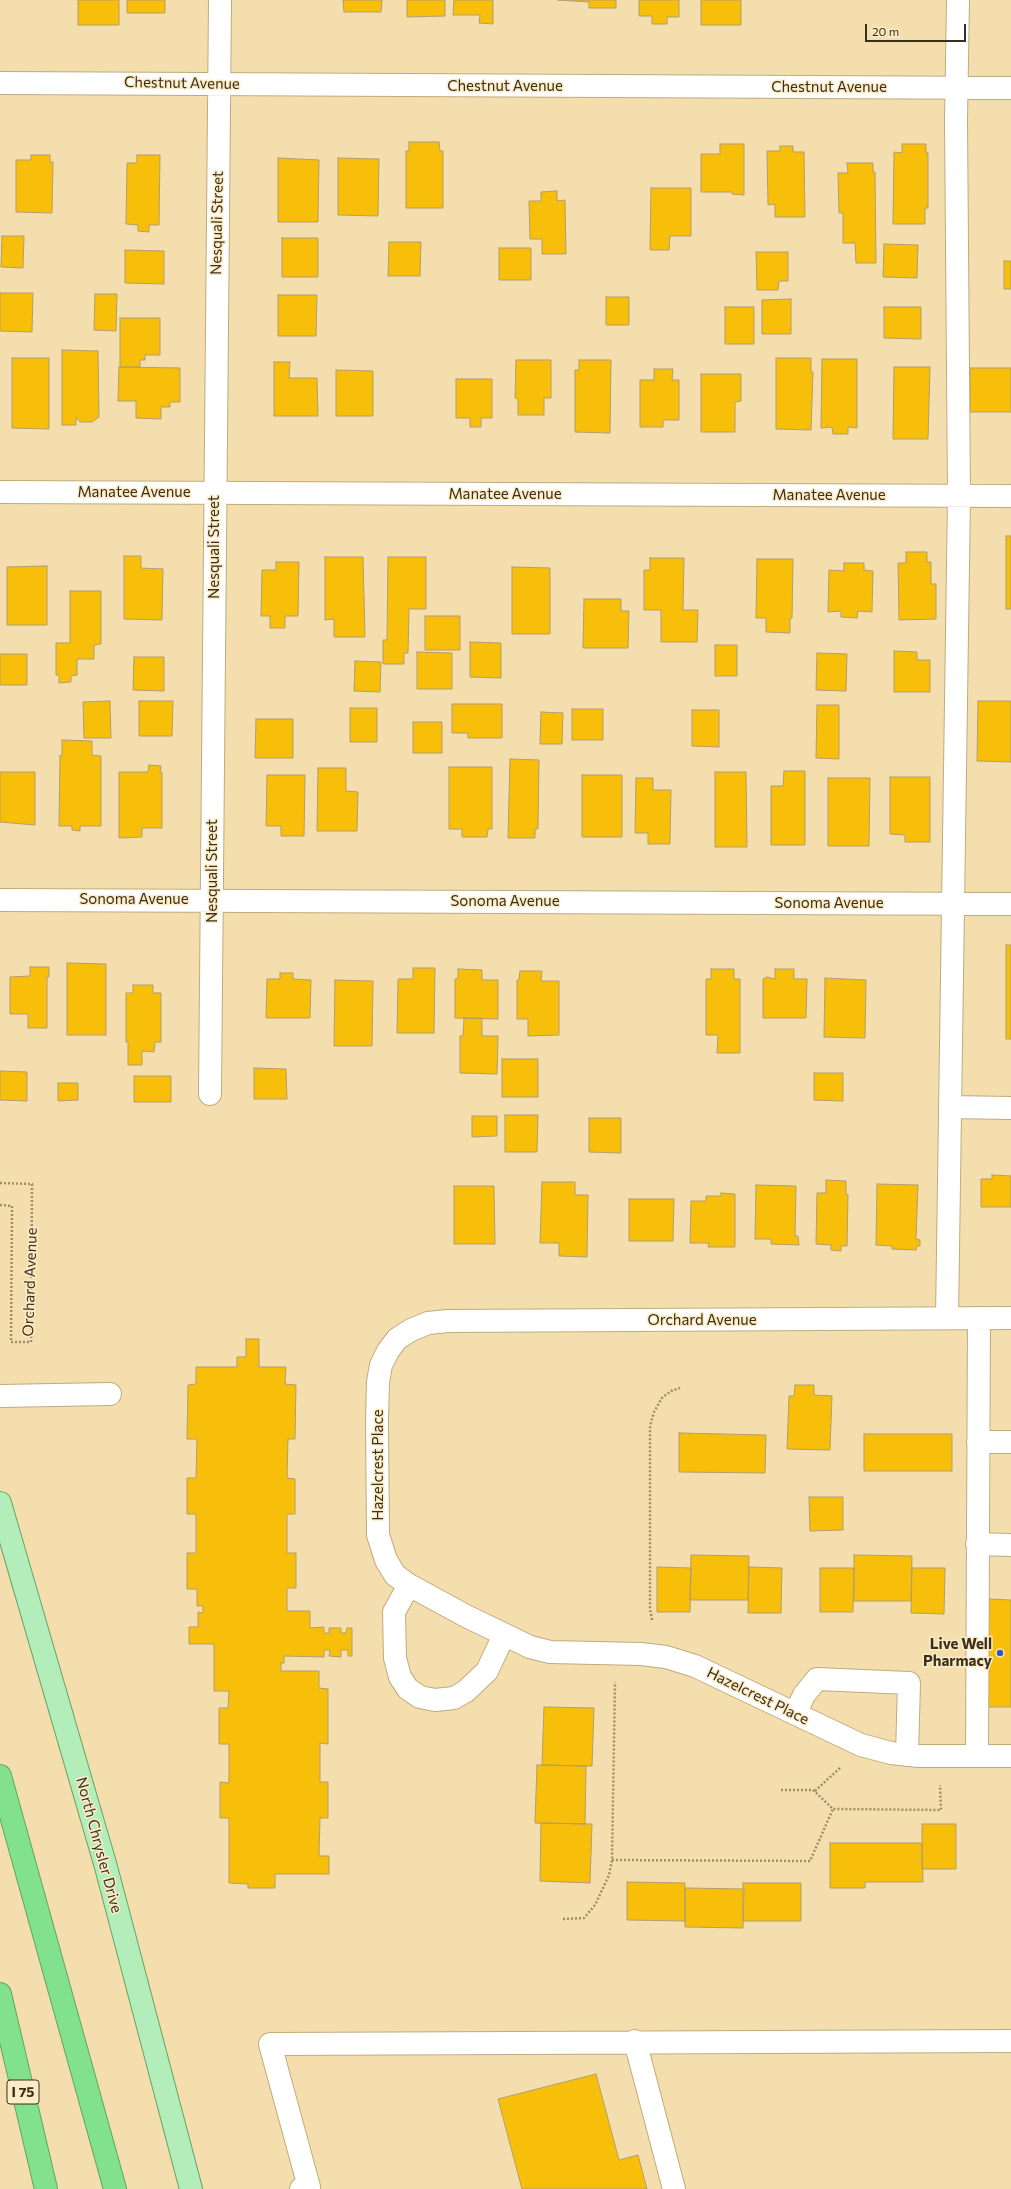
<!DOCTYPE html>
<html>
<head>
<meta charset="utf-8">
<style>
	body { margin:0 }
	#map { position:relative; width:1011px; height:2189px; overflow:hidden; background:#f4dead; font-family:Commissioner,sans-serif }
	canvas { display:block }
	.scale { position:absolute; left:865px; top:24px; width:101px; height:18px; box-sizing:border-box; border:2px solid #382f1c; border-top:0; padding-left:5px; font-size:12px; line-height:14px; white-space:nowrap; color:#382f1c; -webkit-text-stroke:3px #fdebc5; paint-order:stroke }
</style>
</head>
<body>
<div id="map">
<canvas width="1011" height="2189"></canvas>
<div class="scale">20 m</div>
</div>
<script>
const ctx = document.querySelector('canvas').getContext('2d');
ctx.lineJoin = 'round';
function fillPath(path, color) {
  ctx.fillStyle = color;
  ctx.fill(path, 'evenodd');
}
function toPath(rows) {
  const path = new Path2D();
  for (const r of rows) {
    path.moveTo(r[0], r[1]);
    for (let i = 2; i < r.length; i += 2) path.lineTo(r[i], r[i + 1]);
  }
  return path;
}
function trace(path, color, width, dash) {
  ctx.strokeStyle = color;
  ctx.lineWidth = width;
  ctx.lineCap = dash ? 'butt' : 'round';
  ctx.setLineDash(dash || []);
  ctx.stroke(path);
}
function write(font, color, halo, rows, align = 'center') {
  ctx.font = font + ' Commissioner,sans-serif';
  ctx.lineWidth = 3;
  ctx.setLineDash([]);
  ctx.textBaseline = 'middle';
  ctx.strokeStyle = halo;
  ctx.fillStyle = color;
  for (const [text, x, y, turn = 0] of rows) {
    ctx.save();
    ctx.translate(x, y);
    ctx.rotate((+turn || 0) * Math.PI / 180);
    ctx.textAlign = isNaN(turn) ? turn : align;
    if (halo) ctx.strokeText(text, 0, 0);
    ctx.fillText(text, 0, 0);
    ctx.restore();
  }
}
const building = toPath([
	[78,0,119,0,119,25,78,25,78,0],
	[127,0,165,0,165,13,127,13,127,0],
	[343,0,382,0,381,12,344,12,343,0],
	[407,0,445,0,445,16,407,17,407,0],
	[454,0,493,0,493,24,479,23,480,15,453,15,454,0],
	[558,0,616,0,616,8,589,8,589,2,558,0],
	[639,0,679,0,679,17,667,17,667,24,652,24,652,16,639,16,639,0],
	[701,0,741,0,741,25,701,25,701,0],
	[409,142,439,142,440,151,443,151,443,208,406,208,406,151,409,151,409,142],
	[720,144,744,144,744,195,732,194,732,192,701,192,701,154,720,154,720,144],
	[902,144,926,144,926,152,928,153,928,208,925,208,925,224,893,224,894,152,902,153,902,144],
	[780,146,793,146,793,152,804,152,805,217,775,217,775,204,768,205,767,151,780,151,780,146],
	[31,155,50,155,50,162,53,162,52,213,16,212,16,160,31,160,31,155],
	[137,155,160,155,159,225,149,225,149,232,138,231,138,225,126,224,127,163,137,163,137,155],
	[278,158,319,160,318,222,278,222,278,158],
	[338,158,379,159,378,216,338,215,338,158],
	[847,163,873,163,873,172,875,172,876,263,856,263,855,243,843,243,843,213,839,213,838,173,848,173,847,163],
	[651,188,691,188,691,236,670,236,669,250,650,250,651,188],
	[557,191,557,201,565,200,566,254,542,254,542,239,530,239,529,201,541,201,541,192,557,191],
	[2,236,24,236,23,268,1,267,2,236],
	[282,238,318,238,318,277,282,277,282,238],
	[389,242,421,242,420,276,388,276,389,242],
	[884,244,918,245,917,278,883,277,884,244],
	[499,248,531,248,531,280,499,280,499,248],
	[125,250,164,251,164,284,125,283,125,250],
	[756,252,788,252,788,281,779,281,778,290,757,290,756,252],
	[1004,261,1011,261,1011,289,1004,289,1004,261],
	[0,293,33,293,32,332,0,331,0,293],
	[95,294,117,294,116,331,94,330,95,294],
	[278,295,317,295,316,336,278,336,278,295],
	[606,297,629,297,629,325,606,325,606,297],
	[791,299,791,334,762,334,762,300,791,299],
	[725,307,754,307,754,344,725,344,725,307],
	[884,307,921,307,921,339,884,338,884,307],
	[120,318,160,318,160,355,145,355,145,360,140,360,140,367,120,367,120,318],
	[62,350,98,351,99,417,92,422,80,422,76,417,76,425,62,425,62,350],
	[12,358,49,358,49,429,12,428,12,358],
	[776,358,811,358,811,372,813,372,811,430,776,429,776,358],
	[822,359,857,359,857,428,848,427,848,434,833,434,832,427,821,428,822,359],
	[516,360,551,360,551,398,544,398,544,415,518,415,518,399,515,398,516,360],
	[579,360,611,360,610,433,575,432,575,370,579,370,579,360],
	[274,362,290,362,289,378,317,378,318,416,274,416,274,362],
	[119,367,180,368,180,402,170,402,170,407,161,407,161,419,136,418,136,401,118,401,119,367],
	[894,367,930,367,928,439,893,439,894,367],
	[970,368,1011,368,1011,412,970,412,970,368],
	[654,369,673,369,672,380,679,380,679,420,663,420,663,427,640,427,640,380,654,380,654,369],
	[336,370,373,371,373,416,336,416,336,370],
	[701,374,741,374,741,401,735,402,735,432,701,432,701,374],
	[456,379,492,379,492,418,481,418,481,427,470,427,470,418,456,418,456,379],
	[1006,536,1011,536,1011,609,1006,609,1006,536],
	[906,552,927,552,927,562,931,562,931,584,936,584,936,619,899,620,898,563,906,563,906,552],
	[124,556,141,556,141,568,163,569,162,620,124,619,124,556],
	[325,557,363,557,365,637,334,637,334,619,325,620,325,557],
	[388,557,426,557,426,609,409,609,408,653,404,653,404,664,383,664,383,640,387,640,388,557],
	[650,558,684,558,683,610,698,610,697,642,661,642,661,610,644,610,644,570,650,570,650,558],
	[757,559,793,559,792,618,790,618,790,633,766,632,766,618,756,618,757,559],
	[276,562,299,562,298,616,285,616,285,628,270,628,270,616,261,616,262,570,276,570,276,562],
	[844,563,864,563,864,570,873,571,872,612,858,611,857,618,841,617,841,611,828,612,829,570,844,571,844,563],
	[47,566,47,625,7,625,7,567,47,566],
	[512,567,550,568,550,634,512,634,512,567],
	[70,591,101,591,101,644,94,645,94,659,77,659,77,675,71,676,71,682,59,683,59,675,56,675,56,643,70,643,70,591],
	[584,599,621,599,621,611,629,611,628,648,583,648,584,599],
	[425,616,460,616,460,650,425,650,425,616],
	[470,642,501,643,501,678,470,677,470,642],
	[715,645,737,645,737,676,715,676,715,645],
	[894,651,917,652,917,660,930,660,930,692,894,692,894,651],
	[417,652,452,653,452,689,417,689,417,652],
	[817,653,847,654,846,691,816,690,817,653],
	[0,654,27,654,27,685,0,685,0,654],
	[134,657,164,657,164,691,133,690,134,657],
	[355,661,381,662,380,692,354,691,355,661],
	[110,701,111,738,84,738,83,702,110,701],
	[139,701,173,701,172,736,139,736,139,701],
	[978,701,1011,701,1011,762,977,761,978,701],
	[452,704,502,704,502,738,468,738,468,733,452,733,452,704],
	[817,705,839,705,839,759,816,758,817,705],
	[350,708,377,708,377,742,350,742,350,708],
	[572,709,603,709,603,740,572,740,572,709],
	[692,710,719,710,719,747,692,746,692,710],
	[541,712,563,713,562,744,540,744,541,712],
	[256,719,293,719,293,758,255,758,256,719],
	[413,722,442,722,442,753,413,753,413,722],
	[62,740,92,741,92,755,101,756,101,826,80,826,80,831,72,830,72,826,59,826,60,755,62,756,62,740],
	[510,759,539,760,538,829,535,829,535,838,508,838,510,759],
	[149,765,161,766,160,772,162,772,162,828,142,828,142,837,119,838,119,772,148,772,149,765],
	[449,767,492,767,492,829,488,829,487,837,462,837,462,829,449,829,449,767],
	[318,768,346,768,346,791,358,792,357,831,317,831,318,768],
	[784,771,805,771,805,845,771,845,771,786,783,786,784,771],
	[0,772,35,772,35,825,0,822,0,772],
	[715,772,746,772,747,847,715,847,715,772],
	[267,775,305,775,304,836,281,836,281,826,266,826,267,775],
	[582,775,622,775,622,837,582,837,582,775],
	[890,777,930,777,930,842,905,842,905,835,890,834,890,777],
	[636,778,653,778,653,790,671,790,670,844,648,844,648,833,635,833,636,778],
	[828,778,870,778,869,846,828,846,828,778],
	[1006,945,1011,945,1011,1039,1006,1039,1006,945],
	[67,963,106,964,106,1035,67,1035,67,963],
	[30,967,49,967,49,977,47,977,47,1028,28,1028,28,1014,10,1014,10,977,30,976,30,967],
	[413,968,435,968,434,1033,397,1033,398,979,413,979,413,968],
	[458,969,482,970,482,980,498,980,498,1019,455,1018,455,979,458,978,458,969],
	[711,969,734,969,734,979,740,979,740,1053,717,1053,718,1035,706,1035,706,979,711,979,711,969],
	[775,969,794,969,794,979,807,979,806,1018,763,1018,763,979,767,977,775,979,775,969],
	[520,971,542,971,541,981,559,981,559,1035,528,1036,528,1019,517,1019,517,980,519,980,520,971],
	[280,973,293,973,293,979,311,980,310,1018,266,1018,267,979,280,979,280,973],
	[825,978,866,980,865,1038,824,1037,825,978],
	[335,980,373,981,372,1046,334,1046,335,980],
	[133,985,153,985,153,993,161,993,161,1042,155,1042,154,1052,142,1051,142,1065,128,1065,128,1042,126,1042,126,993,133,993,133,985],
	[464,1018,482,1018,482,1036,498,1036,497,1074,460,1073,460,1036,463,1036,464,1018],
	[502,1059,538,1059,538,1097,502,1097,502,1059],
	[254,1068,286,1069,287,1099,254,1099,254,1068],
	[0,1071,27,1072,27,1101,0,1100,0,1071],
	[814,1073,843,1073,843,1101,814,1100,814,1073],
	[134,1076,171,1076,171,1102,134,1102,134,1076],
	[58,1083,78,1083,78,1100,58,1101,58,1083],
	[505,1115,538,1115,537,1152,505,1152,505,1115],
	[472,1116,497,1116,497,1136,472,1137,472,1116],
	[589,1118,621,1118,621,1153,589,1152,589,1118],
	[992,1175,1011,1176,1011,1207,981,1207,981,1179,992,1179,992,1175],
	[826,1180,846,1181,846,1194,848,1195,847,1246,841,1246,841,1251,831,1250,831,1245,816,1244,817,1193,826,1193,826,1180],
	[542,1182,575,1182,575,1195,588,1195,587,1257,559,1256,559,1243,540,1243,542,1182],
	[877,1184,918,1185,916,1239,920,1240,920,1246,917,1246,916,1250,892,1249,892,1246,876,1245,877,1184],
	[756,1185,796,1186,795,1236,798,1236,799,1245,771,1244,771,1239,755,1239,756,1185],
	[454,1186,494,1186,495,1244,454,1244,454,1186],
	[721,1193,735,1194,735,1247,708,1247,709,1243,690,1243,691,1201,706,1201,706,1196,721,1196,721,1193],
	[629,1199,674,1199,673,1241,629,1241,629,1199],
	[246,1339,259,1339,259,1367,286,1367,285,1384,296,1385,295,1439,288,1439,287,1478,295,1479,295,1514,287,1514,287,1553,296,1553,296,1588,287,1588,287,1611,310,1611,310,1628,324,1627,324,1633,329,1633,329,1628,341,1628,341,1633,346,1633,347,1628,352,1628,352,1656,348,1656,348,1650,341,1650,341,1657,329,1656,330,1650,324,1650,324,1657,284,1656,284,1663,281,1663,281,1671,319,1671,319,1688,328,1689,328,1744,320,1743,320,1782,328,1782,328,1818,320,1818,319,1856,329,1856,329,1874,275,1874,275,1888,248,1888,248,1884,229,1883,229,1818,220,1818,220,1782,229,1783,229,1744,219,1744,219,1708,228,1708,229,1691,214,1691,214,1644,189,1644,189,1627,198,1627,198,1612,203,1613,203,1606,197,1606,197,1589,187,1589,187,1553,196,1553,196,1514,187,1514,187,1478,196,1478,197,1439,187,1439,188,1385,196,1384,196,1367,237,1367,237,1357,246,1357,246,1339],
	[795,1385,814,1385,814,1395,832,1396,830,1450,787,1449,789,1396,794,1396,795,1385],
	[679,1433,766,1435,765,1473,679,1472,679,1433],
	[864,1434,952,1434,952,1471,864,1471,864,1434],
	[809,1497,843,1497,843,1530,810,1531,809,1497],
	[691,1555,749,1556,748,1600,690,1600,691,1555],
	[854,1555,912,1556,911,1601,854,1601,854,1555],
	[657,1567,691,1568,690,1612,657,1612,657,1567],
	[749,1567,782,1568,781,1613,748,1613,749,1567],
	[820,1568,854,1568,853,1612,820,1612,820,1568],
	[912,1568,945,1568,944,1614,911,1613,912,1568],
	[989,1599,1011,1600,1011,1707,987,1707,989,1599],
	[544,1707,594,1708,592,1766,542,1765,544,1707],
	[537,1765,586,1766,585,1824,535,1823,537,1765],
	[541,1823,592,1824,590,1883,540,1881,541,1823],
	[922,1824,956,1824,956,1869,922,1869,922,1824],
	[830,1843,922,1843,923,1882,865,1882,865,1888,830,1888,830,1843],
	[627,1882,685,1883,685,1921,627,1920,627,1882],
	[743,1883,801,1883,801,1921,743,1921,743,1883],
	[685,1888,744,1889,743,1928,685,1927,685,1888],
	[596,2074,619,2160,638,2155,647,2189,522,2189,498,2099,596,2074]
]);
const path = toPath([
	[0,1183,32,1184,31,1342,11,1342,12,1206,0,1205],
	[652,1620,650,1609,650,1426,654,1412,662,1398,671,1391,680,1388],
	[781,1790,813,1790,833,1809,941,1810,940,1785],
	[815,1791,841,1767],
	[612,1860,810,1861,833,1809],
	[563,1919,584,1918,595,1905,609,1875,612,1860,615,1682]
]);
const minor = toPath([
	[0,83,1011,88],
	[0,492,1011,496],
	[0,900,1011,904],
	[210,1094,220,0],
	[950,1107,1011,1108],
	[947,1318,959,496,956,120,958,0],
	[1011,1318,448,1321,428,1323,411,1330,397,1339,388,1351,381,1365,378,1382,377,1421,378,1535,386,1560,395,1575,409,1585,466,1616,530,1647,550,1652,641,1654,666,1657,695,1666,861,1745,891,1753,919,1756,1011,1756],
	[0,1396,110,1394],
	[978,1442,1011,1442],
	[977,1544,1011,1545],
	[409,1585,394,1612,395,1658,400,1677,408,1689,420,1697,435,1700,454,1698,466,1691,487,1671,504,1635],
	[795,1714,804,1695,817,1679,909,1683,907,1755],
	[977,1756,979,1318],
	[635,2041,674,2189],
	[301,2189,309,2187,270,2044,1011,2041]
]);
const major = toPath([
	[0,1503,106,1867,191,2189]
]);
const highway = toPath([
	[0,1776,115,2189],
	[0,1994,46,2189]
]);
const markers = [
	[1000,1653,4,"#3356c6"]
];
const shields = [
	[23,2092,32]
];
const shieldNames = [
	["I 75",23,2092]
];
const streetNames = [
	["Chestnut Avenue",182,83,1],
	["Chestnut Avenue",505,86],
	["Chestnut Avenue",829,87],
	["Nesquali Street",217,223,-89],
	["Manatee Avenue",134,492],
	["Manatee Avenue",505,494],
	["Manatee Avenue",829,495],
	["Nesquali Street",214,547,-90],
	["Nesquali Street",212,871,-90],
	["Sonoma Avenue",134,899],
	["Sonoma Avenue",505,901],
	["Sonoma Avenue",829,903],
	["Orchard Avenue",30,1282,-88],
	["Orchard Avenue",702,1320],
	["Hazelcrest Place",378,1465,-90],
	["Hazelcrest Place",758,1696,26],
	["North Chrysler Drive",99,1845,75]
];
const poiNames = [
	["Live Well",992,1644],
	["Pharmacy",992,1661]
];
fillPath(building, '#f8bf0a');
trace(building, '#b29d6f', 1);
trace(minor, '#c0ab7c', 24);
trace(major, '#67a365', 24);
trace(highway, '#67a365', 24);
trace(path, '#9e8e6a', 2.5, [2, 2]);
trace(minor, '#fff', 22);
trace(major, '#b3edba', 22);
trace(highway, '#81e18c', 22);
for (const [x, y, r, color] of markers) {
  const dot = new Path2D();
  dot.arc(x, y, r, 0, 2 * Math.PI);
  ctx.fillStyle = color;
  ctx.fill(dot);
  trace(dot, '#fdebc5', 1.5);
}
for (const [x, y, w] of shields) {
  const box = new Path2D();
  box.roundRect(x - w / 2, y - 12, w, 24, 3);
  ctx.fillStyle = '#fdebc5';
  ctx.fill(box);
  trace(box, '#382f1c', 1);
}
write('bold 14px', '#382f1c', null, shieldNames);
write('15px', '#382f1c', '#fdebc5', streetNames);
write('bold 15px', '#382f1c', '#fdebc5', poiNames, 'right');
</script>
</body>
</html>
